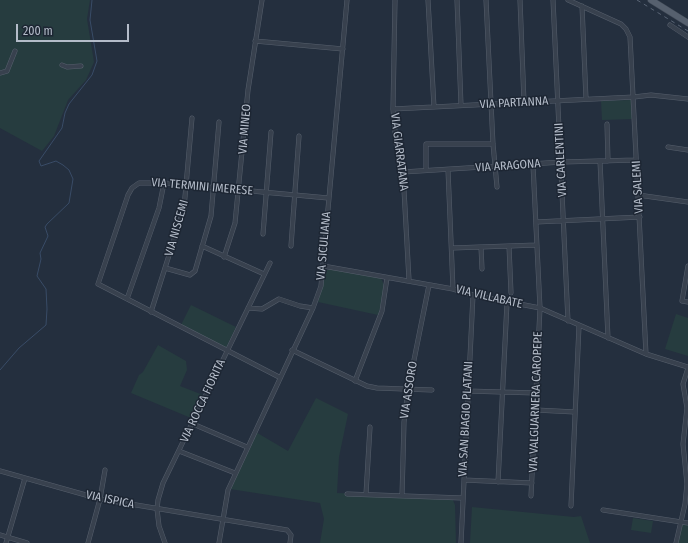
<!DOCTYPE html>
<html>
<head>
<meta charset="utf-8">
<style>
	body { margin:0 }
	#map { position:relative; width:688px; height:543px; overflow:hidden; background:#242f3e; font-family:"Fira Sans Condensed",sans-serif }
	canvas { display:block }
	.scale { position:absolute; left:16px; top:24px; width:113px; height:18px; box-sizing:border-box; border:2px solid #b4bcc9; border-top:0; padding-left:5px; font-size:12px; line-height:14px; white-space:nowrap; color:#b4bcc9; -webkit-text-stroke:3px #1d2633; paint-order:stroke }
</style>
</head>
<body>
<div id="map">
<canvas width="688" height="543"></canvas>
<div class="scale">200 m</div>
</div>
<script>
const ctx = document.querySelector('canvas').getContext('2d');
ctx.lineJoin = 'round';
function fillPath(path, color) {
  ctx.fillStyle = color;
  ctx.fill(path, 'evenodd');
}
function toPath(rows) {
  const path = new Path2D();
  for (const r of rows) {
    path.moveTo(r[0], r[1]);
    for (let i = 2; i < r.length; i += 2) path.lineTo(r[i], r[i + 1]);
  }
  return path;
}
function trace(path, color, width, dash) {
  ctx.strokeStyle = color;
  ctx.lineWidth = width;
  ctx.lineCap = dash ? 'butt' : 'round';
  ctx.setLineDash(dash || []);
  ctx.stroke(path);
}
function write(font, color, halo, rows, align = 'center') {
  ctx.font = font + ' "Fira Sans Condensed",sans-serif';
  ctx.lineWidth = 3;
  ctx.setLineDash([]);
  ctx.textBaseline = 'middle';
  ctx.strokeStyle = halo;
  ctx.fillStyle = color;
  for (const [text, x, y, turn = 0] of rows) {
    ctx.save();
    ctx.translate(x, y);
    ctx.rotate((+turn || 0) * Math.PI / 180);
    ctx.textAlign = isNaN(turn) ? turn : align;
    if (halo) ctx.strokeText(text, 0, 0);
    ctx.fillText(text, 0, 0);
    ctx.restore();
  }
}
const green = toPath([
	[0,0,90,0,87,19,94,62,86,80,68,100,54,136,42,151,0,128],
	[631,100,632,119,602,120,601,101],
	[331,268,381,278,384,285,383,298,378,315,318,302,325,271],
	[191,305,236,327,226,348,181,325],
	[676,314,688,318,688,356,665,349],
	[158,345,186,361,187,370,180,386,203,395,191,418,131,393,139,375,143,372],
	[316,398,348,414,339,457,337,493,452,498,455,505,456,543,320,543,324,519,320,503,230,489,254,431,288,451],
	[472,507,574,517,581,516,590,543,470,543],
	[633,518,653,521,651,533,631,530],
	[680,524,688,525,688,543,677,543]
]);
const stream = toPath([
	[0,370,19,348,46,325,47,309,46,289,37,276,41,259,40,253,48,236,45,227,47,224,69,203,73,179,69,170,63,165,56,161,41,166,39,161,62,128,65,113,69,104,92,75,97,61,90,20,92,0]
]);
const minor = toPath([
	[395,0,393,109,396,143,403,172,409,280],
	[428,0,434,107],
	[457,0,461,105],
	[486,0,493,144,497,187],
	[520,0,524,102],
	[553,0,568,321],
	[568,0,621,24,626,29,630,37,646,354],
	[582,6,586,99],
	[670,25,688,37],
	[255,41,343,49],
	[62,65,67,67,81,66],
	[0,73,7,71,15,51],
	[393,109,634,97,651,95,688,99],
	[607,124,608,161],
	[668,147,688,150],
	[600,161,608,338],
	[426,170,426,144,493,144],
	[448,170,453,289],
	[403,172,562,162,636,160],
	[638,195,688,202],
	[536,222,640,217],
	[263,234,271,132],
	[202,246,264,274],
	[291,246,299,136],
	[509,246,511,293],
	[481,247,482,269],
	[452,248,537,245],
	[224,257,235,223,248,90,262,0],
	[323,266,453,289,473,295,540,308,646,354,688,367],
	[688,266,682,301,688,302],
	[165,268,190,275,195,271,211,216,219,122],
	[127,299,159,208,164,183],
	[248,308,262,309,279,299,300,306,313,308],
	[151,312,184,208,192,118],
	[292,350,367,386,377,388,432,390],
	[279,377,98,284,128,195,132,188,139,183,164,183,328,198],
	[355,381,382,311,387,278],
	[467,391,536,393],
	[536,410,575,412],
	[193,424,247,447],
	[179,451,235,473],
	[0,471,100,499,287,530,291,535,290,543],
	[464,480,532,483],
	[498,482,507,303],
	[347,494,463,498],
	[366,494,370,427],
	[402,496,404,422,408,390,429,285],
	[531,496,540,308,533,165],
	[571,506,579,326],
	[603,510,688,523],
	[0,535,27,543],
	[6,543,25,478],
	[88,543,100,499,105,470],
	[165,543,159,526,157,509,158,500,163,483,270,263],
	[219,543,228,490,313,308,321,286,347,0],
	[461,543,473,295],
	[676,543,685,504,687,484,683,444,687,408,683,384,688,368]
]);
const primary = toPath([
	[651,0,688,23]
]);
const rail = toPath([
	[637,0,688,31]
]);
const streetNames = [
	["VIA PARTANNA",514,103,-3],
	["VIA MINEO",245,129,-85],
	["VIA GIARRATANA",399,152,83],
	["VIA CARLENTINI",561,160,-93],
	["VIA ARAGONA",508,166,-4],
	["VIA TERMINI IMERESE",202,187,5],
	["VIA SALEMI",638,187,-93],
	["VIA NISCEMI",177,228,-74],
	["VIA SICULIANA",324,246,-85],
	["VIA VILLABATE",489,297,13],
	["VIA ASSORO",409,390,-81],
	["VIA ROCCA FIORITA",203,401,-65],
	["VIA VALGUARNERA CAROPEPE",536,402,-88],
	["VIA SAN BIAGIO PLATANI",466,419,-87],
	["VIA ISPICA",110,500,12]
];
fillPath(green, '#263c3f');
trace(stream, '#394c67', 1);
trace(minor, '#565f6c', 5);
trace(primary, '#414a57', 7);
trace(minor, '#38414e', 4);
trace(primary, '#56606e', 6);
trace(rail, '#5a6575', 1, [4, 4]);
write('12px', '#b4bcc9', '#1d2633', streetNames);
</script>
</body>
</html>
